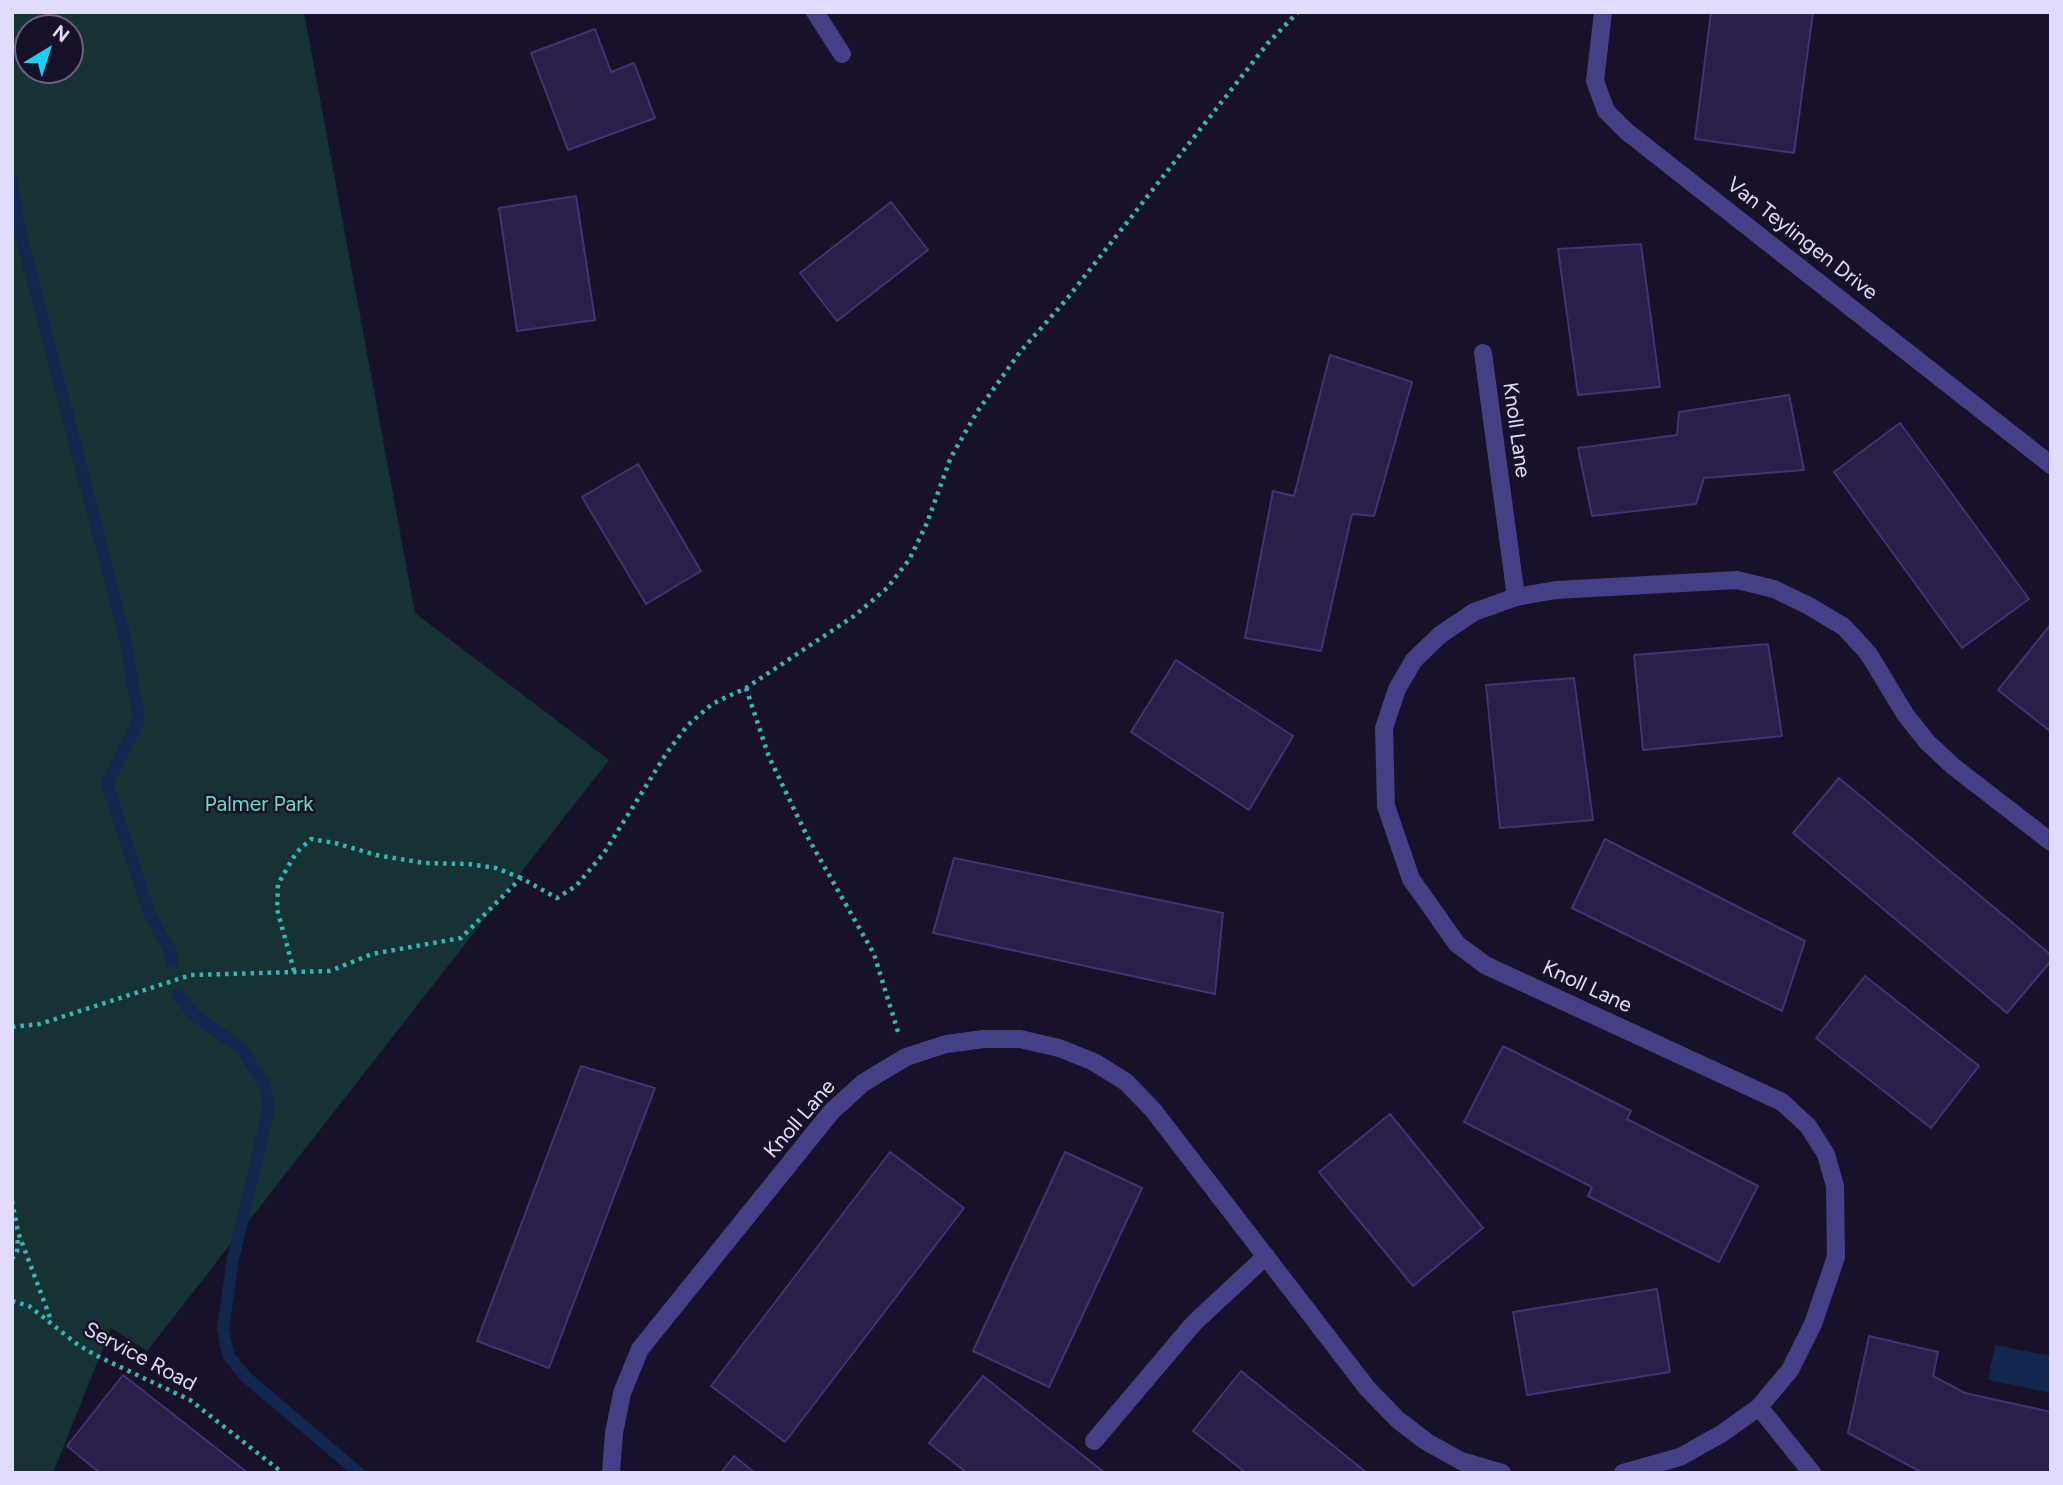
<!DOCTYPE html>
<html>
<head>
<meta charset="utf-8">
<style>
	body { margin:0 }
	#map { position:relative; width:2063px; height:1485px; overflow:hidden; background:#171229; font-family:Figtree,sans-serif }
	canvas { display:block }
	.frame { position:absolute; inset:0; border:14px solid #e1dcfd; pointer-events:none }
	.north { position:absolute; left:14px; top:14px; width:70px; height:70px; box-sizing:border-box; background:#171229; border:2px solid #68637e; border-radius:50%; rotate:38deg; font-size:19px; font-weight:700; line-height:28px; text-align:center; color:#e1dcfd }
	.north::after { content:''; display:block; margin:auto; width:24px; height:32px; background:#15d3f1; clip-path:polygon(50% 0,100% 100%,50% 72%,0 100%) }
</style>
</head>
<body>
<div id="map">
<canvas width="2063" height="1485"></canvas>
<div class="frame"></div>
<div class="north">N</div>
</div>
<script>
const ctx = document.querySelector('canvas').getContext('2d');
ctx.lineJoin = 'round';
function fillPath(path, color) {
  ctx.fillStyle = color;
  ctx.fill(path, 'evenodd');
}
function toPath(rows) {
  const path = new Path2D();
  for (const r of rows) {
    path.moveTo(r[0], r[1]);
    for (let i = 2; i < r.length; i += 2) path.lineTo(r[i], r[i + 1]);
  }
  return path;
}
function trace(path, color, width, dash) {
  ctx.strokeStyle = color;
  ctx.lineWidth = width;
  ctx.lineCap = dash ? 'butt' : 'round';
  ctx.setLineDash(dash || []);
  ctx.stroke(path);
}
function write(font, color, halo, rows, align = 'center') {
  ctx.font = font + ' Figtree,sans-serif';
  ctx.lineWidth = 5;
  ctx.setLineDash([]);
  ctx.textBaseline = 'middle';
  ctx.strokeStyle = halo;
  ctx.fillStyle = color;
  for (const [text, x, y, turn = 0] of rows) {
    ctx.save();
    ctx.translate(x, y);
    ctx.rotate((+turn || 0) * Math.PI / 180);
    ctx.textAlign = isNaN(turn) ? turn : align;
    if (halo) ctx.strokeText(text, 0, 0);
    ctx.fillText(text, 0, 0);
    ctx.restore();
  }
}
const green = toPath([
	[12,12,304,12,415,613,609,760,147,1351,111,1328,53,1473,12,1473],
	[28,28,70,28,70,70,28,70]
]);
const water = toPath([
	[1995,1345,2051,1356,2051,1393,1988,1380]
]);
const stream = toPath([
	[12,181,17,220,125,638,139,719,107,783,149,913,170,951,172,961],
	[178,995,194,1015,242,1049,264,1084,269,1108,233,1259,223,1329,228,1355,246,1377,359,1473]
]);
const building = toPath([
	[1711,12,1813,12,1794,153,1695,139,1711,12],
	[595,29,611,72,634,63,655,118,568,150,531,53,595,29],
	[576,196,595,320,517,331,499,208,576,196],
	[891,202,928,250,837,321,800,273,891,202],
	[1641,244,1660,387,1578,395,1558,249,1641,244],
	[1330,355,1412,382,1374,516,1352,514,1321,651,1245,638,1273,491,1294,496,1330,355],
	[1789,395,1804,470,1704,478,1696,504,1592,516,1578,448,1677,435,1679,412,1789,395],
	[1900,423,2029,599,1962,648,1834,472,1900,423],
	[638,464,701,571,646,604,582,497,638,464],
	[2051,624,2051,732,1998,690,2051,624],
	[1768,644,1782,736,1643,750,1634,655,1768,644],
	[1176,660,1293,736,1249,810,1131,732,1176,660],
	[1574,678,1593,820,1500,828,1486,685,1574,678],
	[1839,778,2051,955,2051,961,2007,1013,1793,833,1839,778],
	[1605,839,1805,941,1782,1011,1572,908,1605,839],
	[954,858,1223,913,1215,994,933,933,954,858],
	[1865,976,1979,1066,1931,1128,1816,1038,1865,976],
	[1503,1046,1631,1111,1627,1119,1758,1186,1719,1262,1588,1196,1592,1187,1464,1122,1503,1046],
	[581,1066,655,1088,549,1368,477,1341,581,1066],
	[1390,1114,1483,1228,1413,1286,1319,1172,1390,1114],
	[890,1152,964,1208,785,1442,711,1386,890,1152],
	[1065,1152,1142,1188,1049,1387,973,1351,1065,1152],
	[1657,1289,1670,1372,1527,1395,1513,1312,1657,1289],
	[1869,1336,1938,1352,1933,1376,1965,1393,2051,1412,2051,1473,1923,1473,1848,1433,1869,1336],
	[1241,1371,1367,1473,1246,1473,1193,1431,1241,1371],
	[123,1375,248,1473,100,1473,67,1446,123,1375],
	[983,1376,1105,1473,967,1473,929,1443,983,1376],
	[734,1456,755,1473,721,1473,734,1456]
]);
const path = toPath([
	[746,688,769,757,807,836,874,954,898,1032],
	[294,971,277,909,278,884,296,853,311,839,335,843,376,855,424,863,468,864,496,868,521,878],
	[12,1027,40,1024,191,975,330,971,372,954,461,938,521,878,557,898,576,886,604,853,666,754,687,726,712,704,746,688,854,616,887,588,909,560,927,523,951,457,977,412,1020,352,1066,300,1268,43,1298,12],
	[12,1201,18,1232,51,1320],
	[12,1259,17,1252,18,1237],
	[12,1301,29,1306,77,1344,95,1355,190,1400,283,1473]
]);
const minor = toPath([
	[815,12,842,54],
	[1603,12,1595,81,1606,111,1626,131,2051,465],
	[1483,353,1516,597],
	[1759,1407,1812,1473],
	[1094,1441,1194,1323,1266,1256],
	[611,1473,614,1433,622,1393,640,1349,832,1111,863,1083,906,1057,946,1044,984,1039,1020,1039,1059,1048,1094,1062,1126,1082,1153,1110,1367,1388,1398,1420,1427,1442,1461,1461,1502,1473],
	[1623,1473,1680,1457,1721,1434,1759,1407,1790,1370,1813,1324,1836,1257,1835,1186,1826,1154,1808,1126,1782,1102,1485,965,1457,944,1411,879,1386,806,1384,728,1397,689,1414,660,1440,635,1474,612,1516,597,1556,590,1737,580,1774,589,1809,606,1844,627,1868,653,1905,714,1927,742,1954,767,2051,842]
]);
const streetNames = [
	["Van Teylingen Drive",1802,239,38],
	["Knoll Lane",1516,430,82],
	["Knoll Lane",1587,987,25],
	["Knoll Lane",800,1119,-49],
	["Service Road",140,1357,28]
];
const parkNames = [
	["Palmer Park",259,805]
];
fillPath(green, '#163233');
fillPath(water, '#12274d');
trace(stream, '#12274d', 12);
fillPath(building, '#291f49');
trace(building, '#423373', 2);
trace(path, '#38b5b2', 4.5, [3.5, 5]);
trace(minor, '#454085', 18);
write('21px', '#e1dcfd', '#171229', streetNames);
write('21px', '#6bdac2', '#171229', parkNames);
</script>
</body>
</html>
